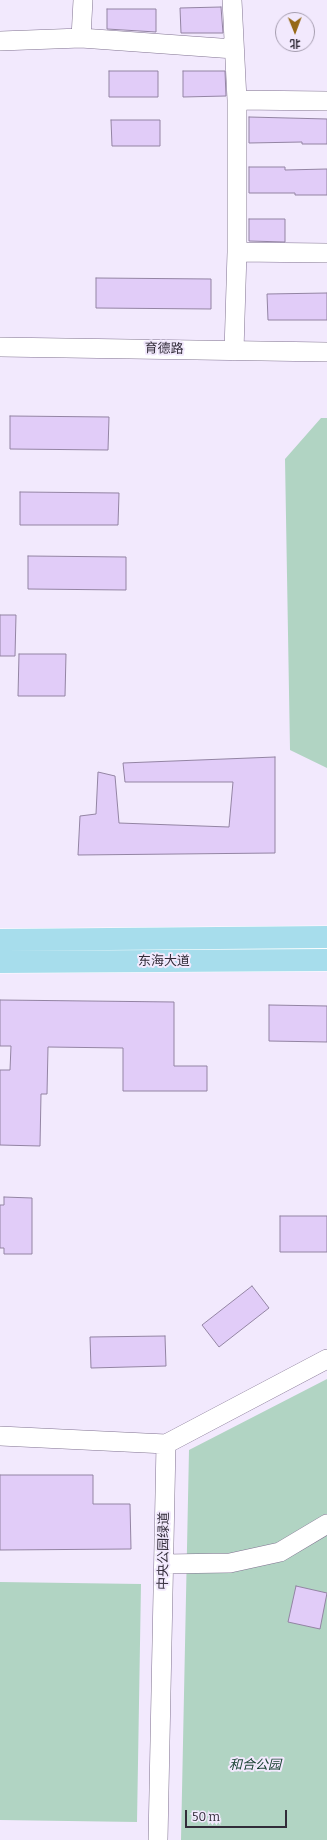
<!DOCTYPE html>
<html>
<head>
<meta charset="utf-8">
<style>
	body { margin:0 }
	#map { position:relative; width:327px; height:1840px; overflow:hidden; background:#f2e9fd; font-family:Bitter,"Noto Sans SC",serif }
	canvas { display:block }
	.north { position:absolute; left:275px; top:12px; width:40px; height:40px; box-sizing:border-box; background:#f2e9fd; border:1px solid #a59daf; border-radius:50%; rotate:179deg; font-size:11px; font-weight:700; line-height:16px; text-align:center; color:#322c39 }
	.north::after { content:''; display:block; margin:auto; width:14px; height:18px; background:#966917; clip-path:polygon(50% 0,100% 100%,50% 72%,0 100%) }
	.scale { position:absolute; left:185px; top:1810px; width:102px; height:18px; box-sizing:border-box; border:2px solid #322c39; border-top:0; padding-left:5px; font-size:12px; line-height:14px; white-space:nowrap; color:#322c39; -webkit-text-stroke:3px #f2e9fd; paint-order:stroke }
</style>
</head>
<body>
<div id="map">
<canvas width="327" height="1840"></canvas>
<div class="north">北</div>
<div class="scale">50 m</div>
</div>
<script>
const ctx = document.querySelector('canvas').getContext('2d');
ctx.lineJoin = 'round';
function fillPath(path, color) {
  ctx.fillStyle = color;
  ctx.fill(path, 'evenodd');
}
function toPath(rows) {
  const path = new Path2D();
  for (const r of rows) {
    path.moveTo(r[0], r[1]);
    for (let i = 2; i < r.length; i += 2) path.lineTo(r[i], r[i + 1]);
  }
  return path;
}
function trace(path, color, width, dash) {
  ctx.strokeStyle = color;
  ctx.lineWidth = width;
  ctx.lineCap = dash ? 'butt' : 'round';
  ctx.setLineDash(dash || []);
  ctx.stroke(path);
}
function write(font, color, halo, rows, align = 'center') {
  ctx.font = font + ' Bitter,"Noto Sans SC",serif';
  ctx.lineWidth = 4;
  ctx.setLineDash([]);
  ctx.textBaseline = 'middle';
  ctx.strokeStyle = halo;
  ctx.fillStyle = color;
  for (const [text, x, y, turn = 0] of rows) {
    ctx.save();
    ctx.translate(x, y);
    ctx.rotate((+turn || 0) * Math.PI / 180);
    ctx.textAlign = isNaN(turn) ? turn : align;
    if (halo) ctx.strokeText(text, 0, 0);
    ctx.fillText(text, 0, 0);
    ctx.restore();
  }
}
const green = toPath([
	[321,418,327,418,327,768,290,750,285,459],
	[327,1379,327,1840,181,1840,189,1450],
	[0,1582,141,1584,137,1822,0,1820]
]);
const building = toPath([
	[221,7,223,33,181,33,180,8,221,7],
	[107,9,156,9,156,32,107,29,107,9],
	[109,71,158,71,158,97,109,97,109,71],
	[183,71,225,71,226,96,183,97,183,71],
	[249,117,327,119,327,144,302,144,302,142,249,143,249,117],
	[111,120,160,120,160,146,112,146,111,120],
	[249,167,285,167,285,170,327,169,327,195,295,195,295,193,249,193,249,167],
	[249,219,285,219,285,242,249,241,249,219],
	[96,278,211,279,211,309,96,308,96,278],
	[327,293,327,320,268,320,267,294,327,293],
	[10,416,109,417,108,450,10,449,10,416],
	[20,492,119,493,118,525,20,525,20,492],
	[28,556,126,557,126,590,28,589,28,556],
	[0,615,16,615,15,656,0,656,0,615],
	[19,654,66,654,65,696,18,696,19,654],
	[275,757,275,853,78,855,80,816,96,814,98,772,115,776,119,823,229,827,233,782,125,782,123,763,275,757],
	[0,1000,174,1002,174,1066,207,1066,207,1091,123,1091,123,1048,48,1047,47,1094,41,1094,40,1146,0,1145,0,1070,10,1070,11,1046,0,1046,0,1000],
	[269,1005,327,1006,327,1042,269,1041,269,1005],
	[4,1197,32,1198,32,1254,4,1254,4,1248,0,1248,0,1205,4,1205,4,1197],
	[280,1216,327,1216,327,1252,280,1252,280,1216],
	[252,1286,269,1308,219,1347,202,1325,252,1286],
	[165,1336,166,1366,91,1368,90,1337,165,1336],
	[0,1475,93,1475,93,1504,130,1504,131,1549,0,1550,0,1475],
	[296,1586,327,1593,320,1629,288,1622,296,1586]
]);
const minor = toPath([
	[232,0,237,100],
	[81,38,83,0],
	[0,41,81,38,234,49],
	[237,252,237,100,327,101],
	[0,347,327,352],
	[234,351,237,252,327,253],
	[0,1436,166,1444],
	[164,1564,230,1563,280,1552,327,1524],
	[158,1840,166,1444,327,1359]
]);
const major = toPath([
	[0,940,327,937],
	[0,962,327,960]
]);
const streetNames = [
	["育德路",164,349,1],
	["东海大道",164,961],
	["中央公园绿道",164,1551,-89]
];
const parkNames = [
	["和合公园",255,1765]
];
fillPath(green, '#b1d4c3');
fillPath(building, '#e1ccf8');
trace(building, '#9384a3', 1);
trace(minor, '#817391', 20);
trace(major, '#fff', 23);
trace(minor, '#fff', 19);
trace(major, '#a7ddec', 22);
write('13px', '#322c39', '#f2e9fd', streetNames);
write('italic 13px', '#153f2f', '#f2e9fd', parkNames);
</script>
</body>
</html>
